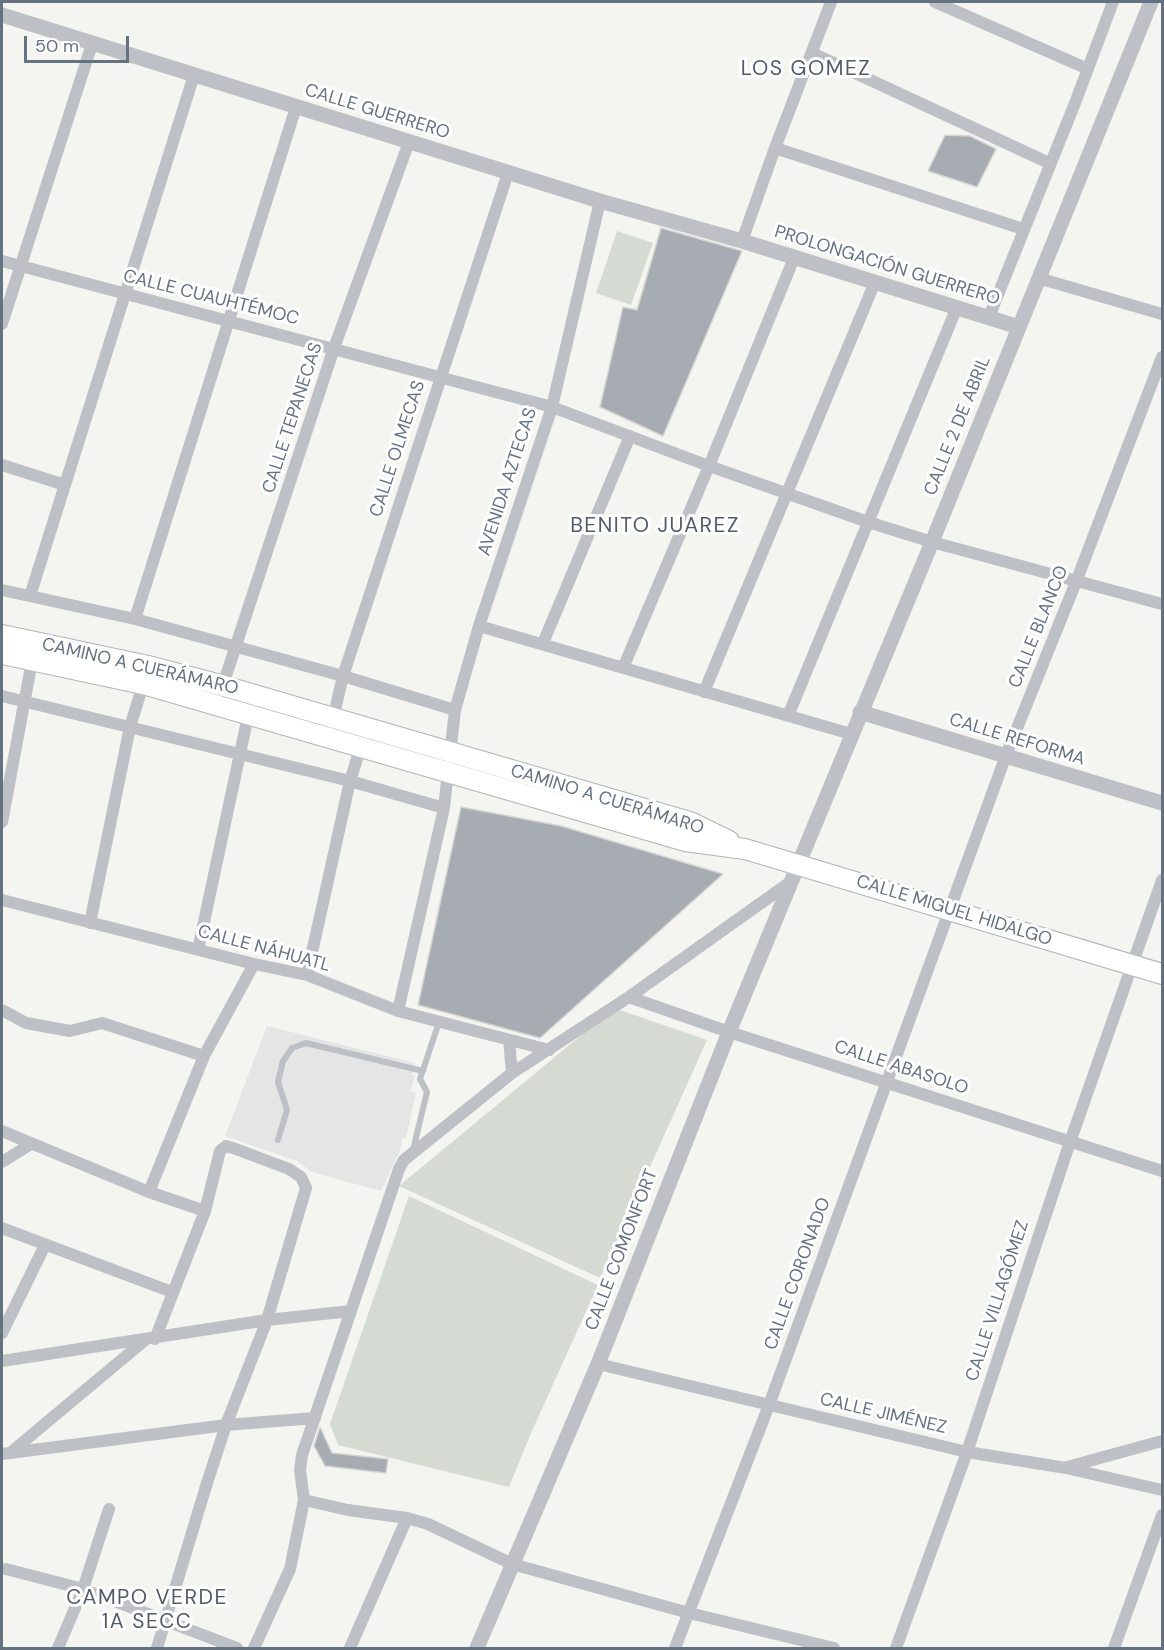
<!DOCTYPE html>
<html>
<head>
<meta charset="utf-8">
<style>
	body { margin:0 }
	#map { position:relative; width:1164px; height:1650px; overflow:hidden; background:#f4f4f0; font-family:"DM Sans",sans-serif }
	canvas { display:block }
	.frame { position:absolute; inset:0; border:3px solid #65727f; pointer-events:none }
	.scale { position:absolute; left:24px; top:36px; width:105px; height:27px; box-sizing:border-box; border:3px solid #65727f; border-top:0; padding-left:8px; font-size:18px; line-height:21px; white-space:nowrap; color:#65727f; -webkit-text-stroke:4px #fff; paint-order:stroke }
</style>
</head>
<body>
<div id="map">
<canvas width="1164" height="1650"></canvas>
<div class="frame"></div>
<div class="scale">50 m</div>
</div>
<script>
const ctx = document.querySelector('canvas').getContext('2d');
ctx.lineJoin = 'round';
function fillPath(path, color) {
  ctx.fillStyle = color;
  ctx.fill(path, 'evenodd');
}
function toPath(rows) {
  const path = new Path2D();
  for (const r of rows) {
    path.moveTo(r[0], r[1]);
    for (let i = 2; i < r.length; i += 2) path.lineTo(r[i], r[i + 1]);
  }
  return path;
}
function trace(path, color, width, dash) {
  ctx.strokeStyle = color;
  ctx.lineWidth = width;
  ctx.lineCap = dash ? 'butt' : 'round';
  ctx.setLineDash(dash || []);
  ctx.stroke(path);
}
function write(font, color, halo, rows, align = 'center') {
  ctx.font = font + ' "DM Sans",sans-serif';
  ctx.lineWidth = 6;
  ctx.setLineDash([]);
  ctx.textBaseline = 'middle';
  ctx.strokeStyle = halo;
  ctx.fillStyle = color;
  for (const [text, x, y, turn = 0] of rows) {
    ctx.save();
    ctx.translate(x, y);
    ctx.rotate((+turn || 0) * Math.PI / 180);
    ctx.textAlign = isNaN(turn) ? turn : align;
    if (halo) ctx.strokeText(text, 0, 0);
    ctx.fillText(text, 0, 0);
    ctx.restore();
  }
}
const built = toPath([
	[267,1026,415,1063,412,1075,415,1075,411,1091,416,1093,406,1138,403,1138,399,1153,381,1191,312,1172,297,1161,225,1136]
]);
const green = toPath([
	[617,231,653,243,631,305,596,293],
	[614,1008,707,1040,600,1278,399,1186],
	[409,1196,598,1285,531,1433,509,1487,338,1445,330,1424]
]);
const building = toPath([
	[945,135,970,136,996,149,977,187,928,171,945,135],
	[661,228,742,251,663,436,600,407,623,307,637,310,661,228],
	[461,807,561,826,723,874,540,1038,418,1005,461,807],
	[320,1427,332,1453,388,1459,386,1473,325,1466,314,1446,320,1427]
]);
const service = toPath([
	[278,1140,287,1110,278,1082,283,1061,292,1048,306,1043,423,1071],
	[413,1150,427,1092,420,1079,439,1022]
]);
const minor = toPath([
	[935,2,1088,69],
	[812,53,1049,163],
	[775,148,1023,229],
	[742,241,775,148,831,2],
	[2,261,552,407,709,466,868,522,932,542,1162,604],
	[1038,278,1162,314],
	[989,317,1075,103,1113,2],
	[2,324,92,44],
	[2,465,65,485],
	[2,590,135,619,343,676,455,710],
	[30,596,194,75],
	[135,619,296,107],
	[479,626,851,734],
	[543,643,630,436],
	[623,668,709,466,794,258],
	[704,692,875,282],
	[2,696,350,781,444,808],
	[216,706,334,348,409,142],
	[788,716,957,307],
	[332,723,343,676,508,173],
	[2,822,32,661],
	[2,900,254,964,307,975,398,1011,549,1050],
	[90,923,130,727,145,678],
	[198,950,248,716],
	[307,975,350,781,361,746],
	[629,997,729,1032,1162,1171],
	[2,1010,26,1023,70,1031,102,1023,204,1056],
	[398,1011,444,808,455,710,479,626,552,407,600,201],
	[509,1040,512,1073],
	[2,1131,149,1192,205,1211],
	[2,1162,31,1144],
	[149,1192,204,1056,254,964],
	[2,1228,172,1292],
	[2,1333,45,1245],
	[155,1339,205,1211,220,1151,226,1146,233,1148,289,1169,301,1177,306,1188,267,1320,226,1425,207,1483,157,1648],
	[2,1361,267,1320,351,1311],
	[598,1364,967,1452,1066,1468,1162,1490],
	[10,1453,144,1341],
	[2,1454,226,1425,315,1418],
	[1067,1467,1162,1441],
	[304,1500,348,1510,407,1518,428,1524,512,1564,689,1613,834,1648],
	[6,1569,83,1589,237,1648],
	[58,1648,83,1589,109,1509],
	[254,1648,290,1569,304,1500,300,1470,302,1455,399,1169,404,1160,512,1073,629,997,789,883],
	[350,1648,407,1518],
	[675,1648,769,1405,1005,758,1076,582,1162,357],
	[896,1648,967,1452,1070,1142,1162,880],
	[1114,1648,1162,1515]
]);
const tertiary = toPath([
	[2,15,600,201,742,241,1019,327],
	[860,712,1162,803],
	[477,1648,598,1364,729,1032,932,542,1151,2]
]);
const primary = toPath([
	[2,635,148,666,224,686,690,822,729,841],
	[2,654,143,684,685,841,745,849,1162,974]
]);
const streetNames = [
	["CALLE GUERRERO",377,112,17],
	["PROLONGACIÓN GUERRERO",887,266,17],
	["CALLE CUAUHTÉMOC",211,298,14],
	["CALLE TEPANECAS",293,418,-72],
	["CALLE 2 DE ABRIL",958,426,-68],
	["CALLE OLMECAS",398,449,-72],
	["AVENIDA AZTECAS",508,482,-72],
	["CALLE BLANCO",1039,627,-68],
	["CAMINO A CUERÁMARO",140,667,13],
	["CALLE REFORMA",1017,740,17],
	["CAMINO A CUERÁMARO",607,800,17],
	["CALLE MIGUEL HIDALGO",954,911,17],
	["CALLE NÁHUATL",264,949,15],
	["CALLE ABASOLO",901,1068,18],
	["CALLE COMONFORT",622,1250,-69],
	["CALLE CORONADO",798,1274,-70],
	["CALLE VILLAGÓMEZ",998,1301,-72],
	["CALLE JIMÉNEZ",883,1414,13]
];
const quarterNames = [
	["LOS GOMEZ",806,69],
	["BENITO JUAREZ",655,526],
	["CAMPO VERDE",147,1598],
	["1A SECC",147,1622]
];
fillPath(built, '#e4e5e4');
fillPath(green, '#d5dad2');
fillPath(building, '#a6acb2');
trace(building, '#d5d5d3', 1.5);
trace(primary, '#b1b4b8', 22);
trace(service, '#bdc0c4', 6);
trace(minor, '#bdc0c4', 12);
trace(tertiary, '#bdc0c4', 15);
trace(primary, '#fff', 20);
write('18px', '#65727f', '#fff', streetNames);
ctx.letterSpacing = '1.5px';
write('21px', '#525c65', '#fff', quarterNames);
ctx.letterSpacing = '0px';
</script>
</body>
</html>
